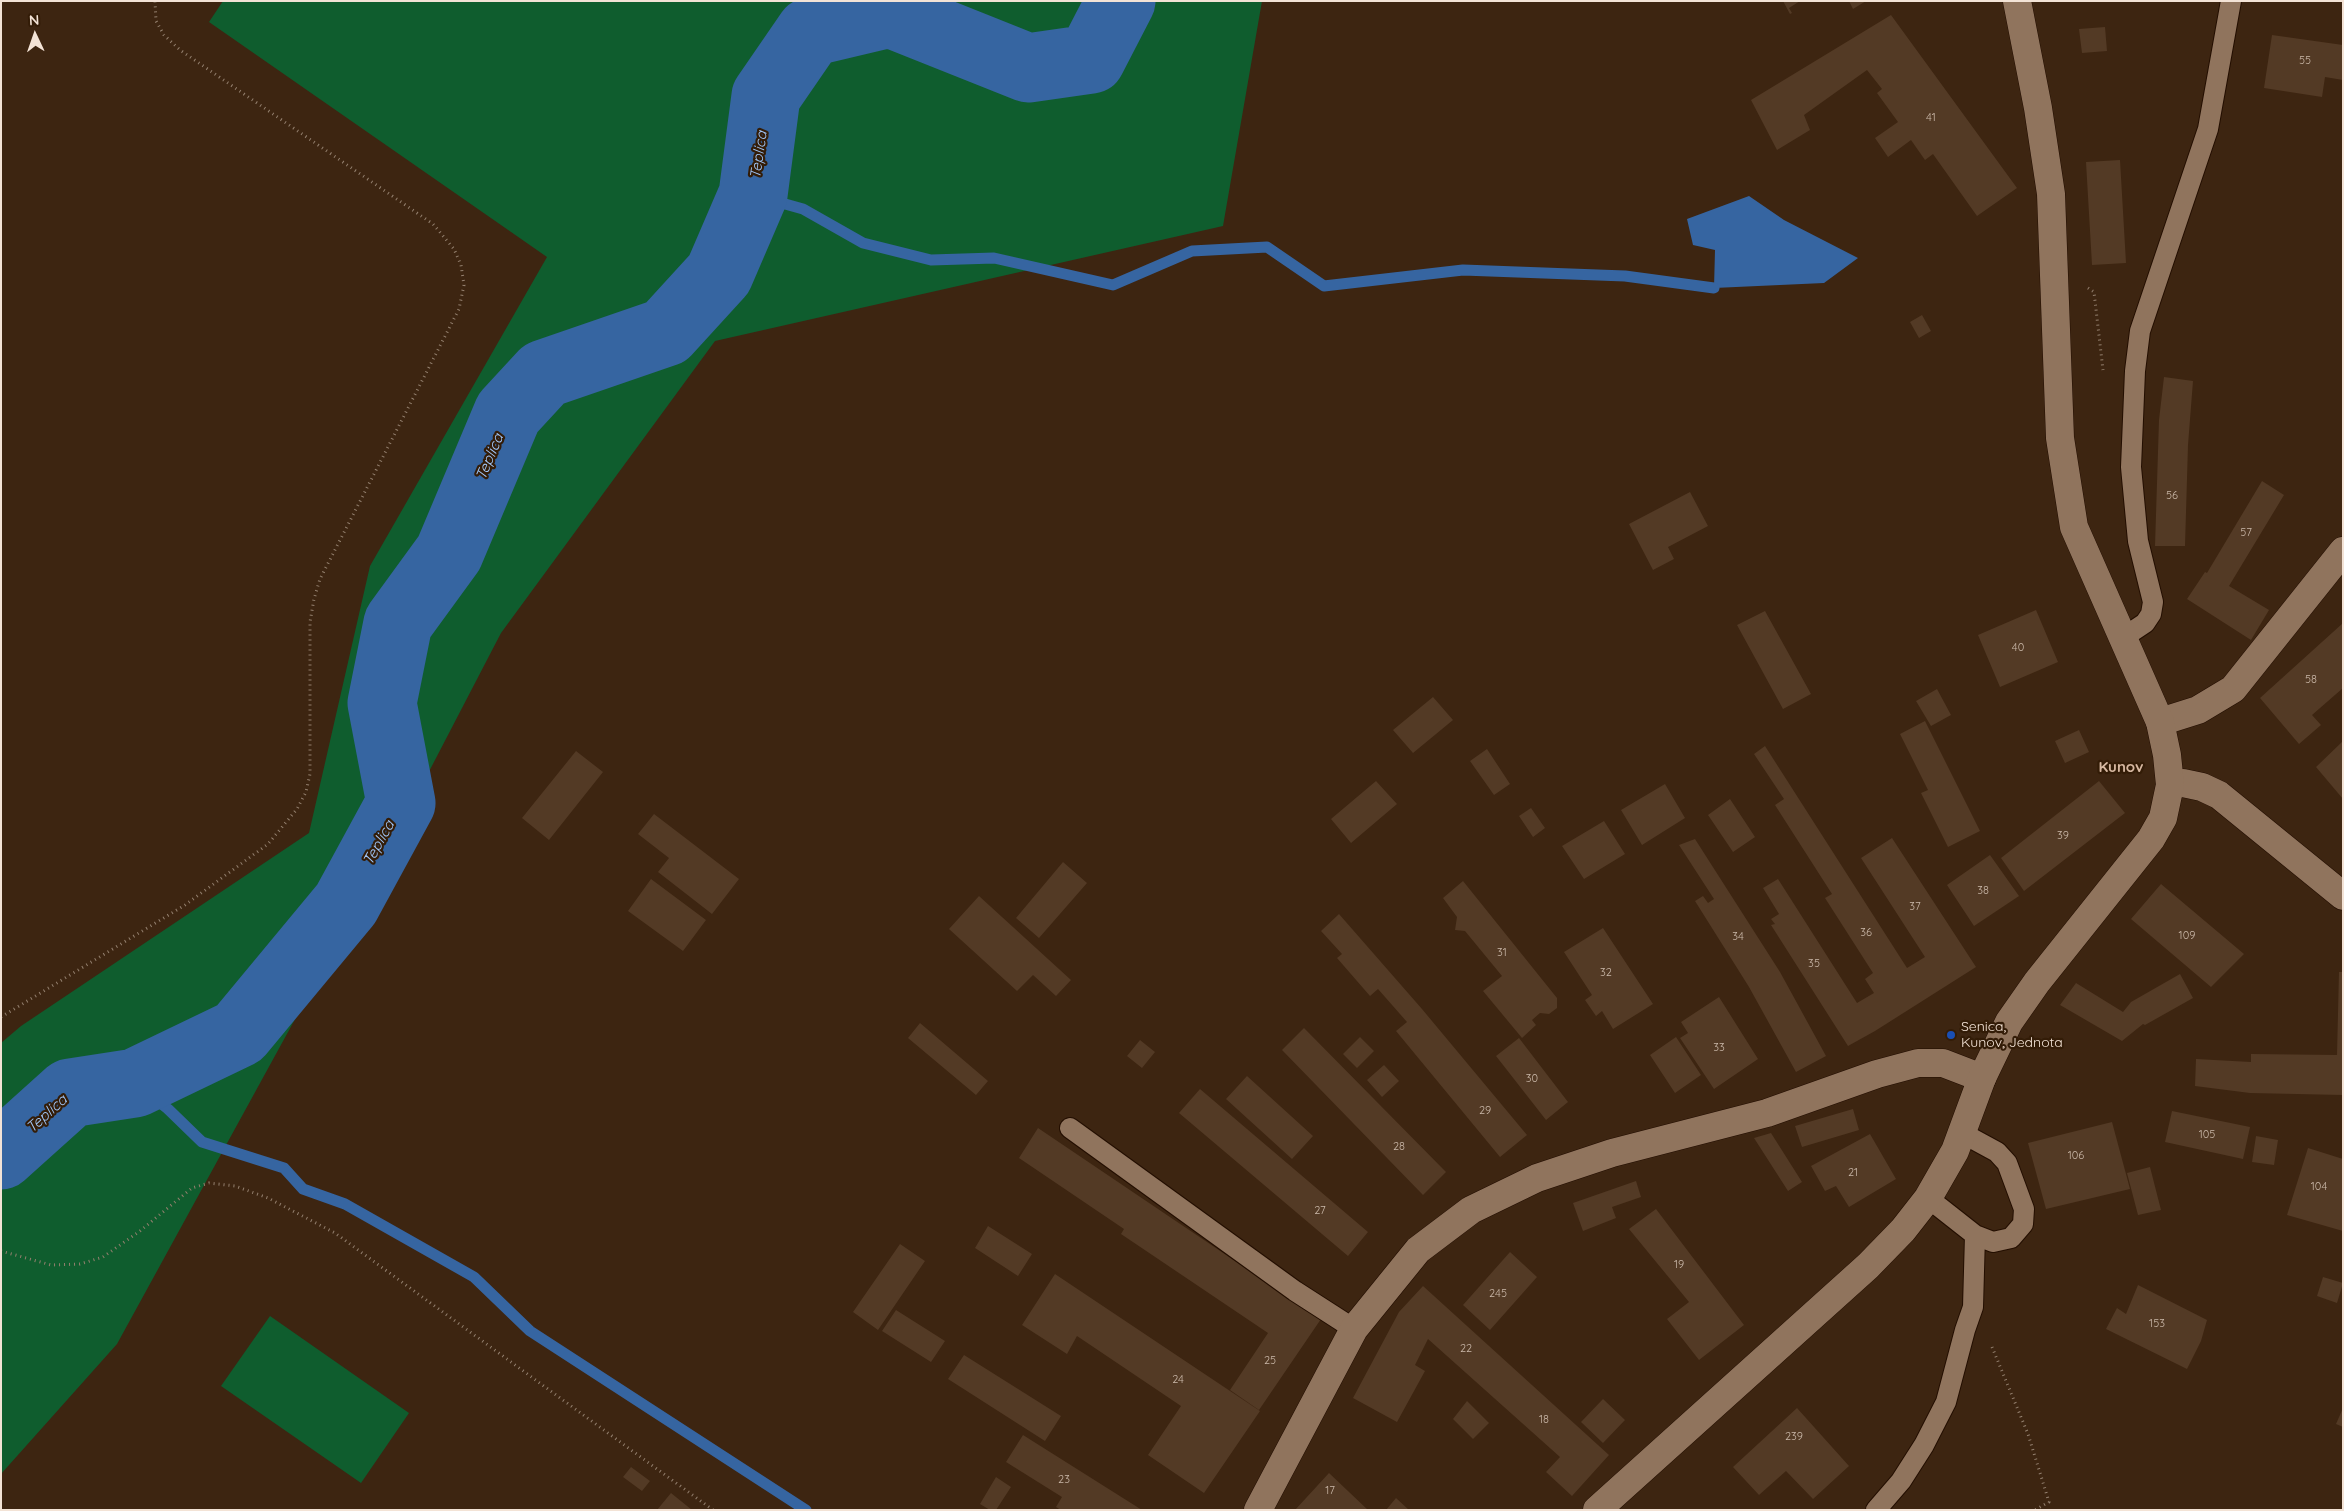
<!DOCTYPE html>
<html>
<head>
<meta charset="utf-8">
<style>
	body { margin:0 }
	#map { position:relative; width:2344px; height:1511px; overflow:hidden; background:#3d2511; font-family:Quicksand,sans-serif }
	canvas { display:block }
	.frame { position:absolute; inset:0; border:2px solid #f3e3d6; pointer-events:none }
	.north { position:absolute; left:10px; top:10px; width:50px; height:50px; -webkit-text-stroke:4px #331c07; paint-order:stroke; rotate:357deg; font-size:14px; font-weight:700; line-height:20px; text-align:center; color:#f3e3d6 }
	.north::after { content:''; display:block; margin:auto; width:18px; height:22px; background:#f3e3d6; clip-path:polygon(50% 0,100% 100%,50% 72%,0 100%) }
</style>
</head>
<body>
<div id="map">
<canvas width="2344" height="1511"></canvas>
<div class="frame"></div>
<div class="north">N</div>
</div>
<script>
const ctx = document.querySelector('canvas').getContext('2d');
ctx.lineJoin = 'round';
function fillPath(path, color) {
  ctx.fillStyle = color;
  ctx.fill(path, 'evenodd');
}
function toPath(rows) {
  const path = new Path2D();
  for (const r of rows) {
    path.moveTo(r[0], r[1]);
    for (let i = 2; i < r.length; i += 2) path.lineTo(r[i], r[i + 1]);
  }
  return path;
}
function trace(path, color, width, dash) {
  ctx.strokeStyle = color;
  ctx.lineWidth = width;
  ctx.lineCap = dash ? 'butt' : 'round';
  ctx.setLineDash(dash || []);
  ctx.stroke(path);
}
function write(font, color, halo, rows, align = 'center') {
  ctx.font = font + ' Quicksand,sans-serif';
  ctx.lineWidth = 4.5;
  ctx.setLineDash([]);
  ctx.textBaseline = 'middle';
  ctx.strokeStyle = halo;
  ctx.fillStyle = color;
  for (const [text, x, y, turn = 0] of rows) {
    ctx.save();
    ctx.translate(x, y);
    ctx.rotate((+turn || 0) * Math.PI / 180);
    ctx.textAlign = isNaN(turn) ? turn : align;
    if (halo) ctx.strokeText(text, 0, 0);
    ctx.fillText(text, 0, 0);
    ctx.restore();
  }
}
const green = toPath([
	[223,1,1262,1,1223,226,715,341,501,633,396,835,117,1344,1,1474,1,1043,21,1026,309,833,370,566,547,257,209,22],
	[270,1316,409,1413,361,1483,221,1386]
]);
const water = toPath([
	[1749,196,1784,220,1858,258,1824,283,1714,288,1715,250,1693,245,1687,219]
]);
const stream = toPath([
	[753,195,803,209,863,243,931,260,994,258,1113,285,1192,251,1267,247,1324,286,1463,270,1625,276,1714,288],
	[135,1083,168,1109,202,1142,284,1168,303,1189,345,1204,474,1277,530,1331,806,1510]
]);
const river = toPath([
	[1,1155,70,1093,135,1083,239,1033,346,904,401,803,382,703,398,623,449,553,508,413,544,374,666,332,719,274,753,195,766,96,810,32,890,13,1028,68,1091,59,1121,1]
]);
const building = toPath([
	[1783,1,1800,1,1789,8,1792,13,1790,14],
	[1849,1,1866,1,1853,9],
	[1891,15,2017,188,1977,216,1933,154,1925,160,1911,140,1888,157,1875,138,1898,122,1877,93,1882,89,1867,70,1804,115,1810,130,1777,150,1751,100],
	[2105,27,2107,51,2082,53,2079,29],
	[2272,35,2343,45,2343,80,2325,77,2322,97,2264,88],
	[2120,160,2126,263,2092,265,2086,162],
	[1922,315,1931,331,1919,338,1910,322],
	[2164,377,2193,381,2188,445,2185,546,2155,546,2159,420],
	[2262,481,2284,495,2229,586,2269,610,2251,640,2187,599,2205,572,2207,573],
	[1690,492,1708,526,1668,547,1674,559,1653,570,1629,524],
	[2036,610,2058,662,2000,687,1978,635],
	[1765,611,1811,694,1783,709,1737,625],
	[2343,623,2343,688,2312,715,2321,725,2299,744,2260,698],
	[1937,689,1951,715,1931,726,1916,701],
	[1433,697,1453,720,1413,753,1393,730],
	[1925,721,1980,831,1948,847,1921,793,1928,790,1900,734],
	[2079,730,2089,752,2065,763,2055,741],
	[2343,741,2343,799,2316,767],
	[1765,746,1907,968,1925,957,1861,858,1892,838,1976,967,1875,1031,1848,1046,1771,925,1775,924,1771,919,1779,914,1763,888,1778,879,1857,1003,1874,993,1865,979,1873,973,1825,898,1832,894,1775,805,1784,799,1754,754],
	[1487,749,1510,784,1494,795,1470,761],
	[576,751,603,772,549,840,522,818],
	[1376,781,1397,804,1351,843,1331,819],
	[2099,781,2125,813,2024,891,2001,858],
	[1665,784,1685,818,1642,845,1621,810],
	[1730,799,1755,837,1733,852,1708,815],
	[1531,808,1545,828,1533,837,1519,816],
	[654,814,739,879,712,914,658,872,669,858,638,834],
	[1604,821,1625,854,1584,879,1562,846],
	[1695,839,1780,972,1826,1056,1796,1072,1749,987,1695,901,1703,896,1708,903,1714,899,1679,845],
	[1990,855,2019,896,1974,926,1947,885],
	[1063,862,1087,883,1039,938,1016,918],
	[651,879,706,920,683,951,628,911],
	[1463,881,1557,998,1557,1008,1549,1014,1540,1013,1532,1020,1536,1025,1522,1038,1483,991,1502,976,1465,931,1455,930,1457,917,1443,898],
	[2161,884,2244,954,2211,987,2131,919],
	[979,896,1071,980,1056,996,1033,975,1017,991,949,929],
	[1339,914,1422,1009,1527,1135,1500,1157,1396,1031,1407,1022,1378,989,1370,996,1337,958,1342,954,1321,931],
	[1603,928,1653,1004,1613,1029,1602,1011,1596,1016,1585,1000,1592,995,1564,952],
	[2339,972,2343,972,2343,1095,2250,1093,2195,1086,2196,1059,2251,1062,2251,1054,2337,1055],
	[2180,974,2193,998,2145,1025,2143,1024,2122,1041,2060,1005,2076,983,2123,1012,2131,1002],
	[1719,997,1758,1059,1714,1089,1680,1038,1688,1033,1681,1022],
	[920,1023,988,1081,976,1095,908,1038],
	[1304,1028,1446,1172,1423,1195,1282,1050],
	[1360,1037,1374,1051,1357,1068,1343,1054],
	[1676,1037,1701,1075,1675,1093,1650,1055],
	[1519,1038,1568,1102,1546,1120,1496,1056],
	[1140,1040,1155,1052,1142,1068,1127,1056],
	[1384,1065,1399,1081,1382,1097,1367,1080],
	[1247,1076,1313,1136,1292,1159,1226,1099],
	[1200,1089,1368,1232,1348,1256,1179,1113],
	[1853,1109,1859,1130,1802,1147,1795,1126],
	[2172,1111,2250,1127,2243,1159,2165,1142],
	[2112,1122,2130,1189,2046,1209,2028,1143],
	[1038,1128,1321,1319,1259,1410,1230,1390,1268,1333,1121,1234,1124,1229,1019,1158],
	[1771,1133,1802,1182,1788,1191,1754,1138],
	[1870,1134,1896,1179,1849,1207,1836,1186,1825,1191,1811,1166],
	[2256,1136,2278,1140,2274,1165,2252,1162],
	[2308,1148,2343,1159,2343,1231,2287,1215],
	[2150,1167,2161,1210,2138,1215,2127,1173],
	[1636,1181,1641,1197,1612,1207,1616,1218,1583,1231,1573,1203],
	[1656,1209,1744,1325,1699,1360,1667,1319,1689,1302,1629,1229],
	[988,1226,1032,1254,1018,1276,975,1248],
	[900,1244,925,1261,878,1330,853,1312],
	[1510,1252,1537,1277,1490,1330,1463,1305],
	[1055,1274,1260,1411,1204,1493,1148,1455,1181,1406,1077,1336,1067,1354,1022,1325],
	[2323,1277,2343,1283,2337,1303,2317,1296],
	[2138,1285,2207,1320,2201,1341,2187,1369,2106,1329,2117,1308,2126,1314],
	[1423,1286,1609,1455,1572,1496,1546,1472,1560,1457,1428,1339,1415,1365,1425,1371,1397,1422,1353,1398,1399,1312],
	[896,1310,945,1341,931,1362,882,1331],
	[964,1355,1061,1416,1045,1441,948,1379],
	[1603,1399,1625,1420,1603,1443,1581,1422],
	[1467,1401,1489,1423,1473,1439,1453,1419],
	[1797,1408,1849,1466,1813,1499,1786,1471,1759,1495,1733,1467],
	[2343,1408,2343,1427,2336,1424],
	[1023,1435,1142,1510,1061,1510,1056,1507,1062,1497,1006,1462],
	[631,1467,650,1481,642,1491,623,1477],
	[1329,1473,1368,1510,1295,1510],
	[996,1477,1011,1487,996,1510,990,1510,980,1504],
	[671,1493,692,1510,657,1510],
	[1396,1498,1409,1510,1386,1510]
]);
const path = toPath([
	[2088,288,2094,292,2103,370],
	[1,1017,185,905,268,844,297,809,306,792,310,774,310,622,314,599,320,579,459,309,464,285,461,265,454,249,433,224,180,50,164,35,156,21,155,1],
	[1,1251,51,1265,80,1264,103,1257,140,1231,192,1188,209,1183,235,1186,268,1198,335,1233,713,1510],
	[1992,1347,2028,1434,2049,1502,2035,1510]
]);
const lane = toPath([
	[2124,637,2145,623,2151,614,2153,602,2138,541,2131,467,2135,371,2140,331,2208,129,2231,1],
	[1070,1128,1295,1291,1354,1329],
	[1962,1133,1997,1152,2007,1163,2024,1209,2023,1224,2011,1238,1993,1242,1975,1235],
	[1876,1510,1901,1481,1924,1445,1946,1402,1965,1330,1973,1307,1975,1235,1928,1198]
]);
const street = toPath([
	[2160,722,2198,710,2233,689,2343,551],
	[2170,785,2183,783,2202,787,2219,795,2343,896],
	[1258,1510,1354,1329,1418,1250,1471,1210,1537,1178,1612,1153,1767,1113,1877,1074,1918,1063,1943,1063,1982,1078]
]);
const secondary = toPath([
	[1597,1510,1868,1266,1903,1230,1928,1198,1955,1151,1982,1078,2009,1022,2037,982,2151,839,2163,818,2170,785,2167,755,2160,722,2074,527,2060,438,2051,194,2038,108,2017,1]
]);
const markers = [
	[1951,1035,5,"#1a4fb4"]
];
const numberNames = [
	["55",2305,61],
	["41",1931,118],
	["56",2172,496],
	["57",2246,533],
	["40",2018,648],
	["58",2311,680],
	["39",2063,836],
	["38",1983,891],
	["37",1915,907],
	["36",1866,933],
	["109",2187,936],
	["34",1738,937],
	["31",1502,953],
	["35",1814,964],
	["32",1606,973],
	["33",1719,1048],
	["30",1532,1079],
	["29",1485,1111],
	["105",2207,1135],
	["28",1399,1147],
	["106",2076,1156],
	["21",1853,1173],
	["104",2319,1187],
	["27",1320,1211],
	["19",1679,1265],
	["245",1498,1294],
	["153",2157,1324],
	["22",1466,1349],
	["25",1270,1361],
	["24",1178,1380],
	["18",1544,1420],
	["239",1794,1437],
	["23",1064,1480],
	["17",1330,1491]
];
const poiNames = [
	["Senica,",1961,1027],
	["Kunov, Jednota",1961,1043]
];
const waterNames = [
	["Teplica",759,155,-82],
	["Teplica",490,457,-67],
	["Teplica",379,843,-61],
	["Teplica",47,1114,-42]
];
const neighbourhoodNames = [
	["Kunov",2121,767]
];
fillPath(green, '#0f5d2e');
fillPath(water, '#3665a1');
trace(stream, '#3665a1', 11);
trace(river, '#3665a1', 69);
fillPath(building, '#533a25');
trace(lane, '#230e00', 22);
trace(street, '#230e00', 29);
trace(secondary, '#230e00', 29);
trace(path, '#94806f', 3, [1, 4]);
trace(lane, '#90745d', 20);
trace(street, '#90745d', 28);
trace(secondary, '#90745d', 28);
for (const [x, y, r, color] of markers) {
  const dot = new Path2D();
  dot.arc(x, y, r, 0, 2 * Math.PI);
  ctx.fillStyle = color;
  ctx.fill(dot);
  trace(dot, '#331c07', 2);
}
write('11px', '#cbb9aa', null, numberNames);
write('14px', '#f3e3d6', '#331c07', poiNames, 'left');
write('italic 15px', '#a2c9fc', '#331c07', waterNames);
write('bold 15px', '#d6b7a0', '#331c07', neighbourhoodNames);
</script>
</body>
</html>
